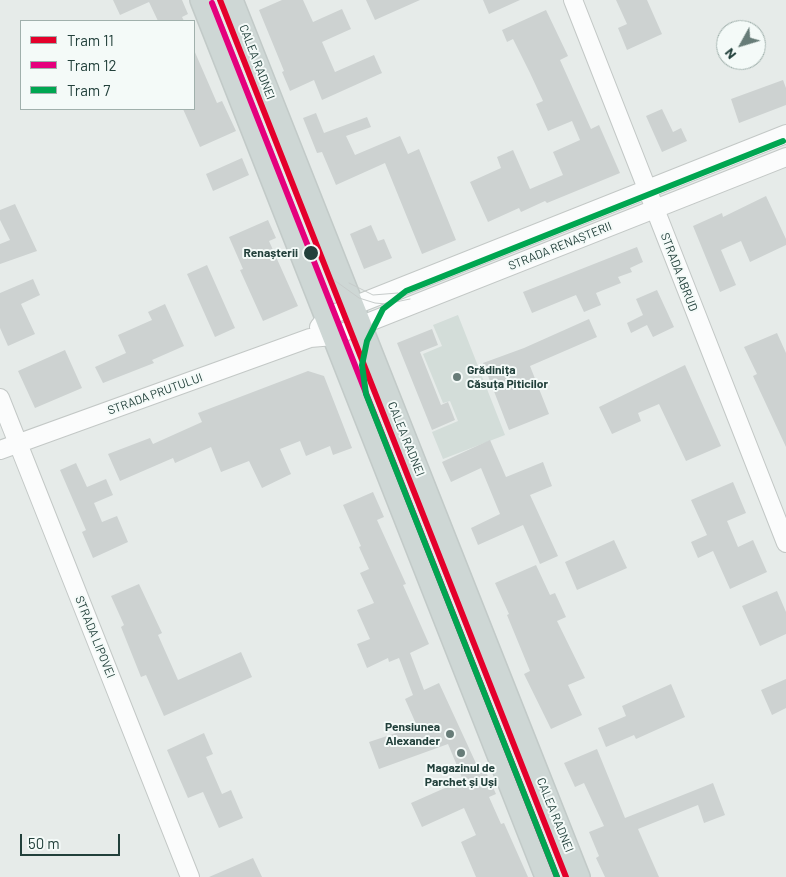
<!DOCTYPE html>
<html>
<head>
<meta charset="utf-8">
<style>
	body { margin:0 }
	#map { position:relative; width:786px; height:877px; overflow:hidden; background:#e6ebe9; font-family:Barlow,sans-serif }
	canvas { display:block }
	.legend { position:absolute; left:20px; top:20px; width:175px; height:90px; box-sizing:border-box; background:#f4faf8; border:1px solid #a0b0ac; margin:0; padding:6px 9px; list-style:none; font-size:15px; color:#22403b }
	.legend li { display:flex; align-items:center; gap:10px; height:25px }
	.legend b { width:25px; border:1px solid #a0b0ac }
	.north { position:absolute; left:716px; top:20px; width:50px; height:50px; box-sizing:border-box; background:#f4faf8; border:1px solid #a0b0ac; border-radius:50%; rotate:231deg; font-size:14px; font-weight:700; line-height:20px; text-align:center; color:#22403b }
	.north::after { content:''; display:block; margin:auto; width:18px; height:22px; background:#677c78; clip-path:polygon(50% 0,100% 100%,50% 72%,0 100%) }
	.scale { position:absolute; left:20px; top:834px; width:100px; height:22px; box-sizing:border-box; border:2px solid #22403b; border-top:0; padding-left:6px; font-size:15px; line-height:18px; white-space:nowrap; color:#22403b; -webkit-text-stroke:4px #f4faf8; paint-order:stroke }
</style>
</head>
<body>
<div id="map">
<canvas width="786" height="877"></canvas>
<ul class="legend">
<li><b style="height:6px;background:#e4002b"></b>Tram 11</li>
<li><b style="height:6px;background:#e5007d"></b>Tram 12</li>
<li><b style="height:6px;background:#00a651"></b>Tram 7</li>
</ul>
<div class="north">N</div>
<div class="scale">50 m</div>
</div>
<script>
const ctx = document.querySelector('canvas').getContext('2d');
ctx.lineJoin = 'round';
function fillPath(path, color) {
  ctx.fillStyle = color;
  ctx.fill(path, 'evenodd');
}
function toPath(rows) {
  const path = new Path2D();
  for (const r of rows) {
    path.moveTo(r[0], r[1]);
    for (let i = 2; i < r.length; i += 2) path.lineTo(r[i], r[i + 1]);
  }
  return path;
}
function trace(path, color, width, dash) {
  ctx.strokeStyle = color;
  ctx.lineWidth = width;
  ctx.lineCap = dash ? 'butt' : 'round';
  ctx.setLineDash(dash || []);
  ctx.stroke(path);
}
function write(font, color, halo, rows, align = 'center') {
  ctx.font = font + ' Barlow,sans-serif';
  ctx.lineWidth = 4;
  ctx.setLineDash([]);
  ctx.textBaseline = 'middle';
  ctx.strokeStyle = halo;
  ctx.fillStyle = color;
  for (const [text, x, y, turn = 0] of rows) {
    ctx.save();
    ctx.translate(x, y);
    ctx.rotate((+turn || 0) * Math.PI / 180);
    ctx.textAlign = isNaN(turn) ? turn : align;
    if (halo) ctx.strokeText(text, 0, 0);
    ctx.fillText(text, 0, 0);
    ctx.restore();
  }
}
const built = toPath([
	[458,315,505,435,443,459,432,432,458,421,450,401,443,403,423,354,442,346,433,325]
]);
const building = toPath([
	[113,0,182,0,188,14,182,17,184,21,158,21,149,2,120,15],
	[282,0,303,0,313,22,342,9,351,29,322,42,335,72,374,55,382,73,322,100,314,80,290,91,282,72,284,71,259,10],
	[366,0,420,0,375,20],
	[483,0,520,0,489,14],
	[616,0,647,0,662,34,627,50,618,28,627,24],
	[546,10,568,56,560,60,591,129,599,125,620,173,547,203,545,201,521,212,519,208,488,222,470,182,501,168,497,157,513,150,530,189,563,175,553,152,580,140,572,121,548,131,536,104,543,101,530,73,513,39,507,42,502,30],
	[194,50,217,103,222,101,236,131,200,147,183,109,194,109],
	[783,80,786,88,786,105,739,123,731,99],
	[662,109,673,132,681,128,687,141,662,152,646,116],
	[316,113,324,133,367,117,371,127,346,136,355,155,400,136,408,154,419,149,456,240,422,254,385,163,336,185,322,152,317,153,303,118],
	[242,158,249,175,213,191,206,174],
	[766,196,786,239,786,245,750,262,741,241,721,250,736,285,720,292,693,226,722,213,723,217],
	[15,204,37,251,0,264,0,244,10,240,0,220,0,210],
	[268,220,276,238,269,241,298,306,263,321,240,270,243,269,229,237],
	[371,225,378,241,384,239,392,258,364,269,350,234],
	[637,247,643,262,630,268,632,272,618,277,621,283,596,293,601,305,584,312,576,295,532,313,523,292],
	[207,265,235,328,215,337,187,274],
	[33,279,40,295,21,304,35,334,8,346,0,328,0,293],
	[657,290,674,327,653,337,647,325,631,333,627,323,643,315,636,299],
	[165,304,184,346,152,360,154,363,103,383,95,367,126,353,118,335,152,320,148,312],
	[589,319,597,337,530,366,549,414,509,430,483,363,524,348],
	[432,329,438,345,420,352,441,405,448,402,455,420,432,430,397,343],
	[777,333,786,353,786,447,753,376,757,374,744,347],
	[65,350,82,388,35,408,18,371],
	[685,365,721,446,686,461,659,404,638,413,641,421,612,434,599,407],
	[308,371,324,376,352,448,333,455,330,446,306,456,300,441,280,449,291,474,262,488,249,461,221,472,211,447,175,463,173,458,120,481,108,454,150,438,153,444,202,422,198,413],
	[490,440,506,477,543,462,552,486,530,495,558,556,540,564,523,525,478,545,471,528,500,514,481,468,451,482,442,462],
	[76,463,87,487,106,479,113,495,94,503,102,522,117,516,128,542,93,558,82,532,86,530,60,470],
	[733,482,746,513,727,521,738,547,753,540,767,572,730,589,713,551,698,558,691,542,707,535,691,500],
	[373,492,384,517,377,520,406,584,403,585,429,644,410,653,424,690,439,683,480,772,485,770,496,794,489,797,501,824,504,823,528,877,476,877,461,842,476,835,464,808,422,827,411,803,463,780,448,744,379,769,369,742,417,726,405,699,413,695,399,658,389,662,388,658,367,668,357,644,370,639,357,610,374,603,360,573,369,569,359,547,361,546,343,505],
	[614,540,627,568,577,590,565,562],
	[536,565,550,595,555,593,566,617,557,621,585,678,568,685,582,715,551,729,524,674,530,671,507,615,509,614,495,583],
	[139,584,162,633,158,635,178,680,241,652,252,677,164,716,146,675,141,677,121,627,124,625,111,596],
	[777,591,786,612,786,634,760,646,742,606],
	[786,679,786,708,772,715,761,690],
	[671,684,685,717,636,739,634,735,606,747,598,728,626,716,622,706],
	[204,733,213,754,206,757,222,794,231,790,243,818,219,828,203,792,188,798,167,750],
	[597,749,625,818,713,783,725,815,704,823,698,805,638,829,659,877,605,877,596,858,599,856,589,832,604,826,584,783,575,787,564,763],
	[253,858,262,877,209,877]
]);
const minor = toPath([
	[573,0,786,543],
	[319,327,327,317,353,306,786,134],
	[0,398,190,877],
	[0,450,310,338,334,336,786,157]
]);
const major = toPath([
	[201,0,546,877],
	[232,0,579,877]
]);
const tram = toPath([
	[313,252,334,280,359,298,375,303,386,304,410,299],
	[349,283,373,295,398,293],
	[364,385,363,347,370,327,386,304,399,295,786,142]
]);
const tram1 = toPath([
	[220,0,566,877]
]);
const tram2 = toPath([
	[212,3,557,877]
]);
const tram3 = toPath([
	[557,877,366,394,362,365,367,341,383,309,406,291,783,141]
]);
const markers = [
	[311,253,8,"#22403b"],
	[457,377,5,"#677c78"],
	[450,734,5,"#677c78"],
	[461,753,5,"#677c78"]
];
const streetNames = [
	["CALEA RADNEI",257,62,69],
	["STRADA RENAȘTERII",560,246,-22],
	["STRADA ABRUD",679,272,69],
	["STRADA PRUTULUI",155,394,-20],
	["CALEA RADNEI",406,439,68],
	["STRADA LIPOVEI",95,637,68],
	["CALEA RADNEI",555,815,68]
];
const stopNames = [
	["Renașterii",298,253]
];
const poiNames = [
	["Grădinița",467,370],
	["Căsuța Piticilor",467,384],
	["Pensiunea",440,727,"right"],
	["Alexander",440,741,"right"],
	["Magazinul de",461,768,"center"],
	["Parchet și Uși",461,782,"center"]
];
fillPath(built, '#d3ddd9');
fillPath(building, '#cdd2d1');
trace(minor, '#c3c8c6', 20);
trace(major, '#c2cac8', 24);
trace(minor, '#fbfcfc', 18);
trace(major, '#ced7d5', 21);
trace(tram, '#c7cccb', 1);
trace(tram1, '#e4002b', 6);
trace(tram2, '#e5007d', 6);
trace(tram3, '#00a651', 6);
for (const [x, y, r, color] of markers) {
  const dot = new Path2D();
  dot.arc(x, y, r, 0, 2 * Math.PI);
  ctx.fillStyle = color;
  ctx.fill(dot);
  trace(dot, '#f4faf8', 2);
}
write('12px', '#22403b', '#f4faf8', streetNames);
write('bold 12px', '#22403b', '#f4faf8', stopNames, 'right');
write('bold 12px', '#22403b', '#f4faf8', poiNames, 'left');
</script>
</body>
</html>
